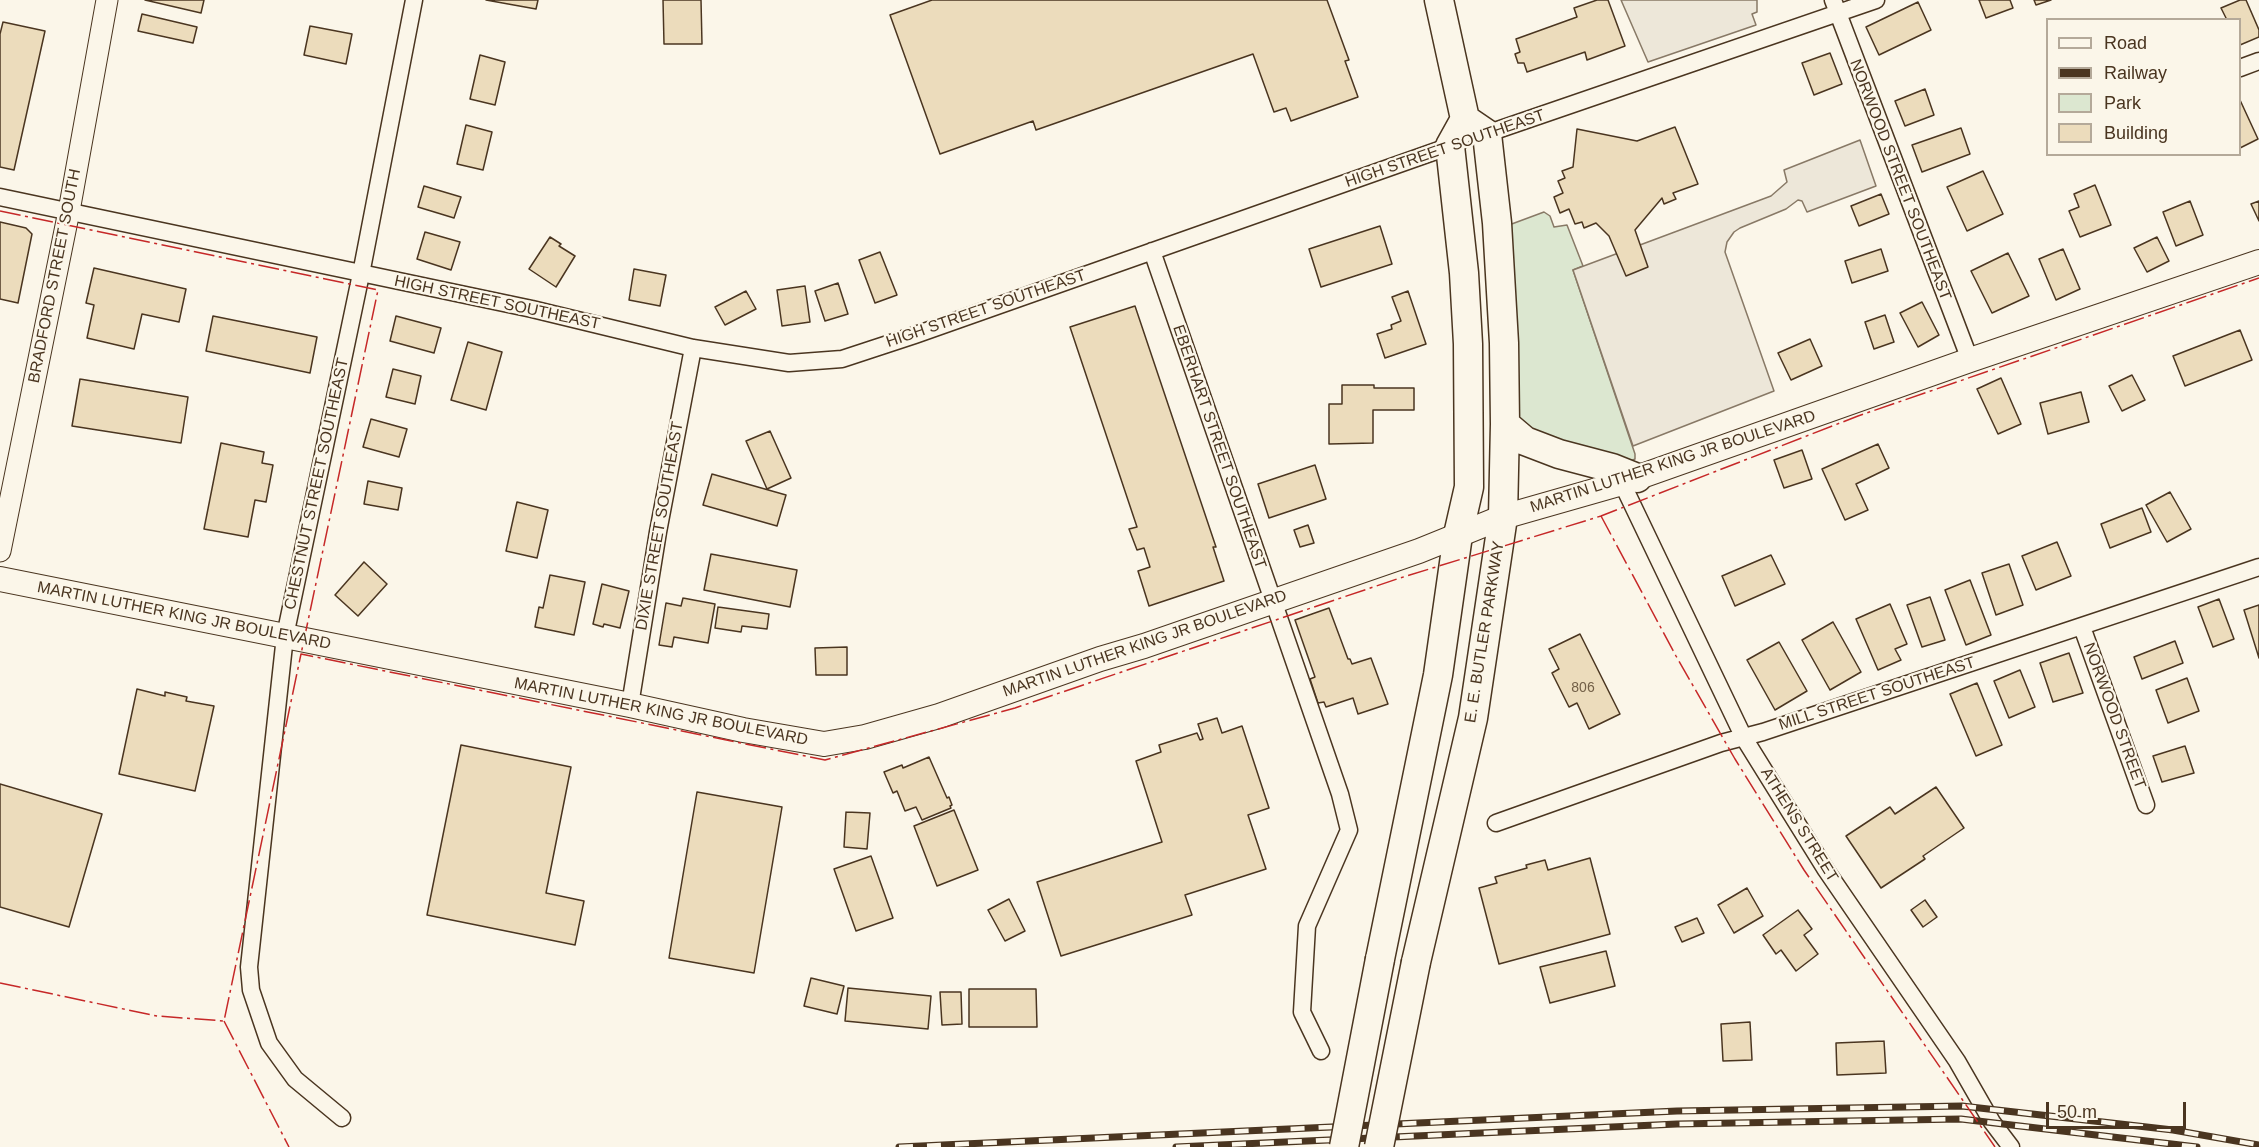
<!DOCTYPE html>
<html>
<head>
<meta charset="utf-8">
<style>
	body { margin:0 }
	#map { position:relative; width:2259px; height:1147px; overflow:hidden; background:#fbf6e9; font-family:Helvetica,sans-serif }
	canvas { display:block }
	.legend { position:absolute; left:2046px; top:18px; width:195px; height:138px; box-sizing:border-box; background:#fbf6e9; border:2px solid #b4a999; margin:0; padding:8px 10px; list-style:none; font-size:18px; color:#4a3520 }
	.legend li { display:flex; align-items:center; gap:12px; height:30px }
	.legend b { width:30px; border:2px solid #b4a999 }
	.scale { position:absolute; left:2046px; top:1102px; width:140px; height:27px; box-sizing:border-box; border:3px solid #4a3520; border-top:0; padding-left:8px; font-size:18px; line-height:21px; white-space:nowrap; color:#4a3520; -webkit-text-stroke:4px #fbf6e9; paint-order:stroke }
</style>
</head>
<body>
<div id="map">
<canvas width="2259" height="1147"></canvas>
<ul class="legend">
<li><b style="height:8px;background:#fbf6e9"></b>Road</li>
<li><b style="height:8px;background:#4a3520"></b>Railway</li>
<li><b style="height:16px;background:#dce7d0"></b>Park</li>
<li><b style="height:16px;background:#ecdcbc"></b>Building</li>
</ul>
<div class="scale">50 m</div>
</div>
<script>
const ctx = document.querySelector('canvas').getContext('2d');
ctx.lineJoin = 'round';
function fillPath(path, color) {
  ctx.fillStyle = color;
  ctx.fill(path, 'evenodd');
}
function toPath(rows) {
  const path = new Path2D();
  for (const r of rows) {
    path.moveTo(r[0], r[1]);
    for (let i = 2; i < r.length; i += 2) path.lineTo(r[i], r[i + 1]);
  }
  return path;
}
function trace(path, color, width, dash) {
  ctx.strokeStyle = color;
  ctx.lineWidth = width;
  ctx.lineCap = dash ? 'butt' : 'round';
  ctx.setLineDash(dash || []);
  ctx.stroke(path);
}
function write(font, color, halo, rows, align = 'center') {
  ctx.font = font + ' Helvetica,sans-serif';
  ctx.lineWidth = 4.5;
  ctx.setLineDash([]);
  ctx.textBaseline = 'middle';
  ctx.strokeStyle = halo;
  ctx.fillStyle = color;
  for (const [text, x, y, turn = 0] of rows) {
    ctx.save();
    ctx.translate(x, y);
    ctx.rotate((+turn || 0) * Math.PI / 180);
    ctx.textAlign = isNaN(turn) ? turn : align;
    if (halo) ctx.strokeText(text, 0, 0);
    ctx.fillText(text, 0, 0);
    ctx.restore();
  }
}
const green = toPath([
	[1544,212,1550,216,1554,227,1567,225,1583,266,1573,270,1635,454,1635,459,1631,461,1542,438,1519,419,1509,225,1544,212]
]);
const parking = toPath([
	[1621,0,1757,0,1757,12,1752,14,1756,25,1648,62,1621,0],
	[1860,140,1876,186,1807,212,1802,201,1798,200,1786,209,1740,228,1734,232,1727,242,1725,252,1774,391,1633,446,1573,270,1771,196,1787,182,1784,170,1860,140]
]);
const building = toPath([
	[145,0,204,0,201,13,145,0],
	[486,0,538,0,536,9,486,0],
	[663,0,701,0,702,44,664,44,663,0],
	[932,0,1327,0,1349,60,1345,61,1358,97,1291,121,1286,108,1274,112,1253,54,1036,130,1033,121,940,154,890,15,932,0],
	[1597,0,1608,0,1625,46,1587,60,1585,52,1527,72,1524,63,1518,63,1515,54,1520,52,1516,39,1577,17,1574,8,1597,0],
	[1979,0,2010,0,2013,8,1986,18,1979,0],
	[2034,0,2051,0,2036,5,2034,0],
	[2240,0,2246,0,2259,30,2259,37,2240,45,2240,20,2227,20,2221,8,2240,0],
	[1918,2,1931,30,1879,55,1866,27,1918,2],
	[142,14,197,27,193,43,138,31,142,14],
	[3,22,45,31,14,170,0,167,0,34,3,22],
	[310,26,352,34,346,64,304,55,310,26],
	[1830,53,1842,84,1814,95,1802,63,1830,53],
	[480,55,505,62,495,105,470,99,480,55],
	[1925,89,1934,115,1905,126,1895,101,1925,89],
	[2240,100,2258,139,2240,148,2240,100],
	[466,125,492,132,483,170,457,164,466,125],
	[1675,127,1698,184,1673,193,1676,199,1664,204,1662,198,1635,230,1648,267,1626,276,1609,236,1596,223,1584,228,1582,222,1575,224,1569,209,1560,213,1554,197,1563,193,1558,181,1565,178,1562,171,1573,167,1577,129,1637,141,1675,127],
	[1961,128,1970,154,1922,172,1912,145,1961,128],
	[1983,171,2003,214,1967,231,1947,187,1983,171],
	[2095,185,2111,225,2080,237,2069,211,2079,207,2074,194,2095,185],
	[424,186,461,197,454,218,418,207,424,186],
	[1881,194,1889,214,1859,226,1851,206,1881,194],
	[2190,201,2203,235,2176,246,2163,212,2190,201],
	[2259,201,2259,221,2251,204,2259,201],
	[0,222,26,228,32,234,18,303,0,299,0,222],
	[1380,226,1392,264,1321,287,1309,249,1380,226],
	[425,232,460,242,451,270,417,259,425,232],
	[550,237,561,244,559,246,575,256,556,287,529,269,550,237],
	[2157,237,2169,261,2147,272,2134,248,2157,237],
	[1881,249,1888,271,1852,283,1845,261,1881,249],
	[2063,249,2080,289,2056,300,2039,259,2063,249],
	[880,252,897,295,875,303,859,260,880,252],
	[2008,253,2029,296,1992,313,1971,271,2008,253],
	[94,268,186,289,179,322,142,314,134,349,87,338,94,305,86,303,94,268],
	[634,269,666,275,660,306,629,300,634,269],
	[838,283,848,314,825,321,815,291,838,283],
	[805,286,810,322,782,326,777,290,805,286],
	[746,291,756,309,725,325,715,307,746,291],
	[1408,291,1426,344,1385,358,1377,334,1392,329,1391,325,1401,321,1392,297,1408,291],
	[1922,302,1939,335,1918,347,1900,313,1922,302],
	[1135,306,1216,547,1213,547,1224,581,1149,606,1138,571,1150,567,1144,548,1137,550,1129,529,1137,527,1070,327,1135,306],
	[1885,315,1894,342,1874,349,1865,322,1885,315],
	[213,316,317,337,310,373,206,351,213,316],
	[396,316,441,328,434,353,390,341,396,316],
	[2240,330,2252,360,2185,386,2173,356,2240,330],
	[1810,339,1822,366,1791,380,1778,353,1810,339],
	[468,342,502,352,486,410,451,400,468,342],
	[393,369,421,376,415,404,386,397,393,369],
	[2132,375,2145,400,2122,411,2109,386,2132,375],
	[2001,378,2021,424,1998,434,1977,389,2001,378],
	[80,379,188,397,181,443,72,426,80,379],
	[1342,385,1374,385,1374,388,1414,388,1414,410,1373,410,1373,443,1329,444,1329,404,1342,404,1342,385],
	[2081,392,2089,422,2048,434,2040,403,2081,392],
	[371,419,407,429,399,457,363,447,371,419],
	[770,431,791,478,767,489,746,441,770,431],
	[221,443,264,452,262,463,273,465,266,502,255,500,248,537,204,529,221,443],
	[1878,444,1889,468,1856,484,1868,510,1845,520,1822,469,1878,444],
	[1802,450,1812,479,1784,488,1774,460,1802,450],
	[1315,465,1326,499,1269,518,1258,484,1315,465],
	[712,474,786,495,777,526,703,505,712,474],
	[368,481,402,488,398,510,364,504,368,481],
	[2170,492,2191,529,2167,542,2146,505,2170,492],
	[517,502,548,510,537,558,506,551,517,502],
	[2142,508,2151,532,2110,548,2101,524,2142,508],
	[1308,525,1314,543,1300,547,1294,530,1308,525],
	[2057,542,2071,576,2036,590,2022,556,2057,542],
	[711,554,797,570,790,607,704,590,711,554],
	[1771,555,1785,584,1735,606,1722,576,1771,555],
	[364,562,387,584,358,616,335,595,364,562],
	[2009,564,2023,605,1996,615,1982,573,2009,564],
	[550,575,585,582,574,635,535,627,539,607,543,608,550,575],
	[1970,580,1991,635,1966,645,1945,590,1970,580],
	[602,584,629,591,620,628,604,624,603,627,593,624,602,584],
	[1930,597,1945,640,1922,647,1907,605,1930,597],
	[683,598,715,604,708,643,674,637,672,647,659,645,666,603,681,606,683,598],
	[2219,599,2234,639,2213,647,2198,607,2219,599],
	[1890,604,1907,644,1895,649,1901,660,1878,670,1856,619,1890,604],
	[2259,605,2259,658,2244,610,2259,605],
	[718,607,769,614,767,629,742,626,741,632,715,628,718,607],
	[1329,608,1348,659,1350,659,1352,664,1371,658,1388,704,1358,714,1353,698,1326,707,1324,702,1318,703,1310,679,1315,677,1295,620,1329,608],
	[1833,622,1861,672,1830,690,1802,640,1833,622],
	[1580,634,1620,714,1589,729,1577,703,1569,707,1552,673,1559,669,1549,649,1580,634],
	[2175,641,2183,663,2142,679,2134,657,2175,641],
	[1779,642,1807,691,1775,710,1747,660,1779,642],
	[847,647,847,675,816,675,815,648,847,647],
	[2069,653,2083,693,2053,702,2040,663,2069,653],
	[2020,670,2035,707,2009,718,1994,681,2020,670],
	[2187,678,2199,711,2168,723,2156,690,2187,678],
	[1977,683,2002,745,1976,756,1950,694,1977,683],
	[137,689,165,696,165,692,187,697,186,701,214,706,195,791,119,774,137,689],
	[1217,718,1222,733,1242,726,1269,808,1248,815,1266,869,1185,895,1192,915,1061,956,1037,882,1162,842,1136,761,1161,752,1159,745,1197,733,1200,740,1203,739,1198,724,1217,718],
	[461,745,571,767,546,893,584,901,575,945,427,915,461,745],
	[2185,746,2194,773,2162,782,2153,756,2185,746],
	[929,757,947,798,949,797,952,805,950,806,951,808,922,820,916,807,905,811,897,791,893,793,884,772,902,765,903,768,929,757],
	[0,784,102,814,69,927,0,907,0,784],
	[1936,787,1964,828,1923,856,1925,859,1881,888,1846,836,1890,807,1895,814,1936,787],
	[697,792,782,807,754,973,669,958,697,792],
	[954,810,978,870,937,886,914,826,954,810],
	[846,812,870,813,867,849,844,847,846,812],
	[871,856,893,918,856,931,834,869,871,856],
	[1590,858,1610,934,1499,964,1479,888,1497,883,1495,877,1527,868,1526,865,1545,860,1548,870,1590,858],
	[1747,888,1763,916,1734,933,1718,905,1747,888],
	[1009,899,1025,931,1005,941,988,910,1009,899],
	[1925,900,1937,917,1923,927,1911,910,1925,900],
	[1798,910,1812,929,1804,935,1818,954,1796,971,1781,950,1776,954,1763,935,1798,910],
	[1697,918,1704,933,1682,942,1675,927,1697,918],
	[1606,951,1615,986,1550,1003,1540,967,1606,951],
	[811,978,844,986,837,1014,804,1006,811,978],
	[848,988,931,996,928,1029,845,1021,848,988],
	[969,989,1036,989,1037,1027,969,1027,969,989],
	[940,992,961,992,962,1024,942,1025,940,992],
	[1750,1022,1752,1060,1723,1061,1721,1024,1750,1022],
	[1884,1041,1886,1073,1837,1075,1836,1043,1884,1041]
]);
const minor = toPath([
	[1833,0,1970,360],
	[2240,68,2259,61],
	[1480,136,1876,0],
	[0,197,532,309,693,348,789,363,842,359,915,335,1456,144],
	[1152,251,1340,794,1349,830,1307,926,1302,1012,1321,1051],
	[1622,483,1744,738,1826,870,1957,1061,1992,1122,2011,1147],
	[2082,627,2146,805],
	[630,705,658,532,693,348],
	[1496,823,1721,743,1763,732,2259,567],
	[342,1118,295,1079,269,1043,251,990,249,967,285,636,361,274,414,0]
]);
const tertiary = toPath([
	[0,551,69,211,107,0]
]);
const secondary = toPath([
	[0,579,630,705,743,730,824,744,865,737,939,716,1100,659,1144,646,1419,551,1503,517,1622,483,1970,360,2259,262]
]);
const trunk = toPath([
	[1505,424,1525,441,1559,454,1612,468,1637,478],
	[1380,959,1438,675,1458,535,1469,487,1468,344,1464,273,1450,146,1465,119,1439,0],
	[1416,962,1473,718,1503,517,1505,424,1504,343,1497,223,1487,134,1465,119]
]);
const rail = toPath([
	[899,1147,1677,1111,1962,1106,2173,1130,2259,1145],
	[1176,1147,1677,1124,1961,1119,2197,1147]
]);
const trunkBridge = toPath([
	[1344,1147,1380,959],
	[1379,1147,1416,962]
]);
const power = toPath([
	[0,211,378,290,301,654],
	[1601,516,1676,656,1735,759,1804,870,1995,1147],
	[0,983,157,1016,224,1021,301,654,825,760,1015,708,1397,579,1601,516,1858,416,2259,278],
	[224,1021,289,1147]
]);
const numberNames = [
	["806",1583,688]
];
const streetNames = [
	["HIGH STREET SOUTHEAST",1445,149,-19],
	["NORWOOD STREET SOUTHEAST",1900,180,69],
	["BRADFORD STREET SOUTH",55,276,-79],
	["HIGH STREET SOUTHEAST",497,303,12],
	["HIGH STREET SOUTHEAST",986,309,-19],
	["EBERHART STREET SOUTHEAST",1219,447,71],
	["MARTIN LUTHER KING JR BOULEVARD",1673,462,-18],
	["CHESTNUT STREET SOUTHEAST",317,484,-78],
	["DIXIE STREET SOUTHEAST",660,526,-80],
	["MARTIN LUTHER KING JR BOULEVARD",184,616,11],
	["E. E. BUTLER PARKWAY",1485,632,-81],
	["MARTIN LUTHER KING JR BOULEVARD",1145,644,-19],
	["MILL STREET SOUTHEAST",1877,694,-18],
	["MARTIN LUTHER KING JR BOULEVARD",661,712,11],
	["NORWOOD STREET",2114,716,70],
	["ATHENS STREET",1799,825,58]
];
fillPath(green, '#dce7d0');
trace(green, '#887966', 1.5);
fillPath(parking, '#ede7d9');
trace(parking, '#887966', 1.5);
fillPath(building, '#ecdcbc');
trace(building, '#4a3520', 1.5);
trace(minor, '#4a3520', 19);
trace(tertiary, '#4a3520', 23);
trace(secondary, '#4a3520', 26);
trace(trunk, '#4a3520', 31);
trace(minor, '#fbf6e9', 16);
trace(tertiary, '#fbf6e9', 21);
trace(secondary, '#fbf6e9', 24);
trace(trunk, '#fbf6e9', 28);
trace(rail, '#4a3520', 7);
trace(rail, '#fbf6e9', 4.5, [14]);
trace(trunkBridge, '#4a3520', 31, []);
trace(trunkBridge, '#fbf6e9', 28);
trace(power, '#c62828', 1.5, [21, 4.5, 3, 4.5]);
write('14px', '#725f47', null, numberNames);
write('16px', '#4a3520', '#fbf6e9', streetNames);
</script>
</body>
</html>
